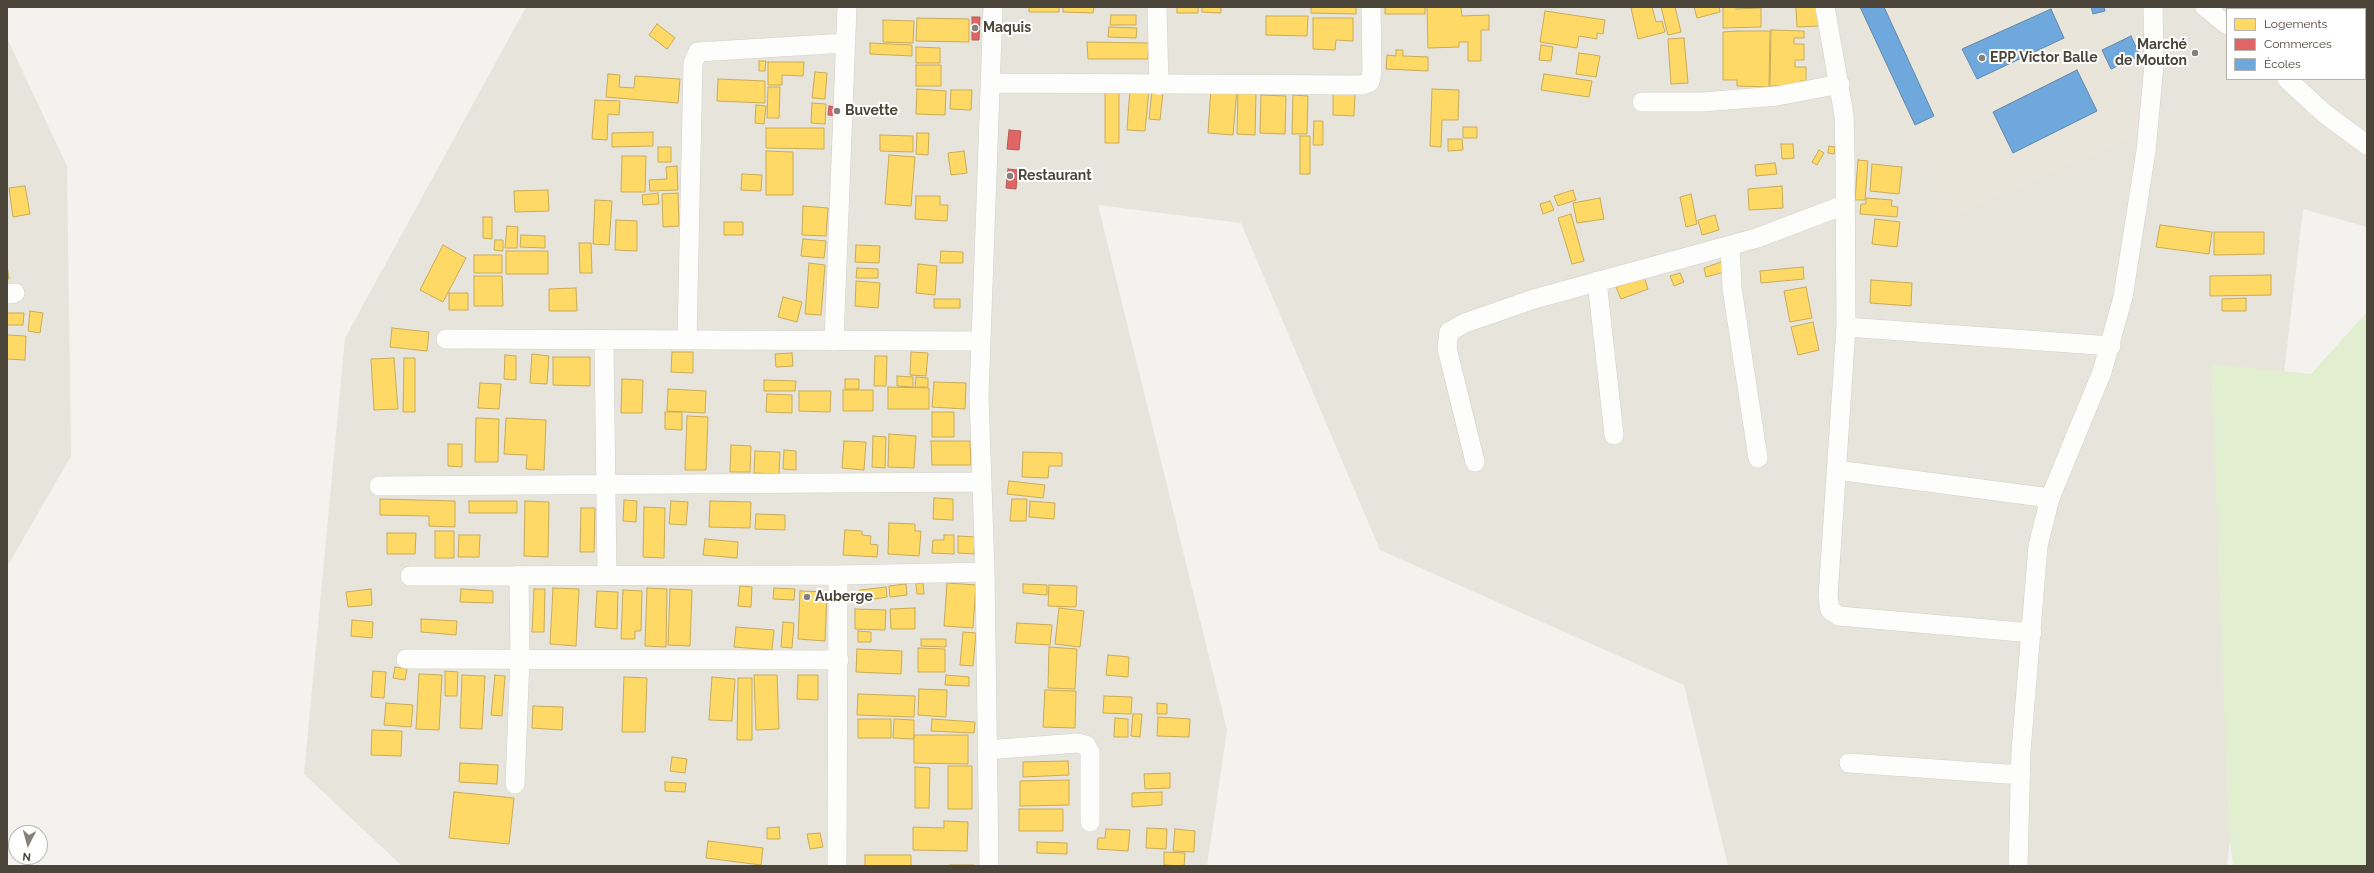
<!DOCTYPE html>
<html>
<head>
<meta charset="utf-8">
<style>
	body { margin:0 }
	#map { position:relative; width:2374px; height:873px; overflow:hidden; background:#f4f2ee; font-family:Raleway,sans-serif }
	canvas { display:block }
	.frame { position:absolute; inset:0; border:8px solid #4b4439; pointer-events:none }
	.legend { position:absolute; left:2226px; top:8px; width:140px; height:72px; box-sizing:border-box; background:#fff; border:1px solid #b7b4b0; margin:0; padding:5px 7px; list-style:none; font-size:12px; color:#4b4439 }
	.legend li { display:flex; align-items:center; gap:8px; height:20px }
	.legend b { width:20px; border:1px solid #b7b4b0 }
	.north { position:absolute; left:8px; top:825px; width:40px; height:40px; box-sizing:border-box; background:#fff; border:1px solid #b7b4b0; border-radius:50%; rotate:186deg; font-size:11px; font-weight:700; line-height:16px; text-align:center; color:#4b4439 }
	.north::after { content:''; display:block; margin:auto; width:14px; height:18px; background:#868178; clip-path:polygon(50% 0,100% 100%,50% 72%,0 100%) }
</style>
</head>
<body>
<div id="map">
<canvas width="2374" height="873"></canvas>
<div class="frame"></div>
<ul class="legend">
<li><b style="height:11px;background:#ffd966"></b>Logements</li>
<li><b style="height:11px;background:#e06666"></b>Commerces</li>
<li><b style="height:11px;background:#6fa8dc"></b>Écoles</li>
</ul>
<div class="north">N</div>
</div>
<script>
const ctx = document.querySelector('canvas').getContext('2d');
ctx.lineJoin = 'round';
function fillPath(path, color) {
  ctx.fillStyle = color;
  ctx.fill(path, 'evenodd');
}
function toPath(rows) {
  const path = new Path2D();
  for (const r of rows) {
    path.moveTo(r[0], r[1]);
    for (let i = 2; i < r.length; i += 2) path.lineTo(r[i], r[i + 1]);
  }
  return path;
}
function trace(path, color, width, dash) {
  ctx.strokeStyle = color;
  ctx.lineWidth = width;
  ctx.lineCap = dash ? 'butt' : 'round';
  ctx.setLineDash(dash || []);
  ctx.stroke(path);
}
function write(font, color, halo, rows, align = 'center') {
  ctx.font = font + ' Raleway,sans-serif';
  ctx.lineWidth = 4;
  ctx.setLineDash([]);
  ctx.textBaseline = 'middle';
  ctx.strokeStyle = halo;
  ctx.fillStyle = color;
  for (const [text, x, y, turn = 0] of rows) {
    ctx.save();
    ctx.translate(x, y);
    ctx.rotate((+turn || 0) * Math.PI / 180);
    ctx.textAlign = isNaN(turn) ? turn : align;
    if (halo) ctx.strokeText(text, 0, 0);
    ctx.fillText(text, 0, 0);
    ctx.restore();
  }
}
const residential = toPath([
	[526,7,2367,7,2367,227,2303,209,2227,866,1728,866,1684,685,1380,550,1241,223,1098,205,1227,730,1207,866,402,866,304,774,345,338],
	[2227,9,2365,9,2365,79,2227,79],
	[7,38,67,166,71,456,7,567]
]);
const education = toPath([
	[1854,7,2093,7,2148,130,1949,218]
]);
const green = toPath([
	[2367,312,2367,866,2233,866,2229,834,2211,364,2311,374]
]);
const homes = toPath([
	[1029,7,1059,7,1059,12,1029,12,1029,7],
	[1063,7,1094,7,1093,13,1063,12,1063,7],
	[1177,7,1198,7,1198,13,1177,13,1177,7],
	[1202,7,1221,7,1221,13,1202,12,1202,7],
	[1311,7,1356,7,1356,14,1311,13,1311,7],
	[1385,7,1425,7,1425,14,1385,14,1385,7],
	[1427,7,1461,7,1462,16,1489,15,1489,30,1481,30,1481,61,1468,61,1468,42,1459,42,1459,47,1428,48,1427,7],
	[1637,7,1652,7,1656,22,1662,21,1665,32,1638,39,1631,8,1637,7],
	[1661,7,1675,7,1681,32,1668,35,1661,7],
	[1694,7,1719,7,1720,12,1697,18,1694,7],
	[1723,7,1736,7,1736,9,1761,8,1761,27,1723,28,1723,7],
	[1796,7,1819,7,1819,26,1797,27,1796,7],
	[1545,11,1605,20,1603,34,1597,33,1597,39,1579,36,1577,48,1540,42,1545,11],
	[1111,15,1136,15,1136,25,1110,25,1111,15],
	[1266,16,1308,16,1307,36,1266,35,1266,16],
	[917,18,969,19,969,42,916,41,917,18],
	[1313,18,1353,18,1353,41,1336,40,1335,50,1313,49,1313,18],
	[883,20,914,21,913,43,883,42,883,20],
	[657,24,675,38,667,49,649,35,657,24],
	[1109,27,1137,28,1136,38,1108,37,1109,27],
	[1771,30,1804,31,1804,38,1794,38,1794,44,1804,44,1804,60,1795,60,1795,67,1806,67,1806,81,1800,81,1800,86,1770,86,1771,30],
	[1738,31,1770,31,1769,87,1737,86,1737,80,1723,80,1723,32,1738,31],
	[1684,38,1688,83,1671,84,1668,39,1684,38],
	[1087,42,1149,43,1148,59,1088,59,1087,42],
	[870,43,912,45,912,56,870,54,870,43],
	[1541,45,1553,47,1551,61,1539,60,1541,45],
	[916,47,940,48,940,63,916,63,916,47],
	[1396,50,1403,50,1403,56,1428,57,1428,71,1386,69,1387,55,1396,56,1396,50],
	[1579,53,1600,56,1596,77,1576,74,1579,53],
	[759,61,766,61,765,71,759,71,759,61],
	[768,62,804,62,803,76,782,75,782,85,768,85,768,62],
	[916,65,941,65,941,86,916,86,916,65],
	[815,72,827,73,825,99,812,98,815,72],
	[608,74,620,75,619,87,634,88,635,76,680,79,678,103,606,97,608,74],
	[1544,74,1592,81,1589,97,1541,90,1544,74],
	[718,79,765,81,765,103,717,101,718,79],
	[768,87,780,87,779,118,767,118,768,87],
	[1105,88,1119,88,1119,143,1105,143,1105,88],
	[1211,88,1237,90,1233,135,1208,133,1211,88],
	[917,89,946,91,945,115,916,114,917,89],
	[1130,89,1149,90,1145,131,1127,130,1130,89],
	[1432,89,1459,90,1458,120,1442,120,1441,147,1430,146,1432,89],
	[951,90,972,90,971,110,950,109,951,90],
	[1152,91,1163,92,1160,120,1149,119,1152,91],
	[1238,91,1256,92,1255,135,1237,134,1238,91],
	[1333,92,1355,93,1354,116,1333,115,1333,92],
	[1261,95,1286,96,1285,134,1260,133,1261,95],
	[1293,95,1308,96,1307,134,1292,134,1293,95],
	[595,100,620,101,619,115,608,114,607,140,592,139,595,100],
	[812,103,826,104,825,124,811,123,812,103],
	[756,105,766,106,764,124,755,123,756,105],
	[1314,121,1323,121,1323,145,1313,145,1314,121],
	[1463,127,1477,127,1477,138,1463,138,1463,127],
	[766,128,824,128,824,149,766,148,766,128],
	[653,132,653,146,612,147,612,133,653,132],
	[917,133,929,133,928,155,916,154,917,133],
	[880,135,913,136,913,152,880,151,880,135],
	[1300,136,1310,136,1310,174,1300,174,1300,136],
	[1448,139,1462,139,1463,150,1448,151,1448,139],
	[1781,144,1793,144,1794,158,1782,159,1781,144],
	[1829,146,1835,147,1834,154,1828,153,1829,146],
	[658,147,671,147,671,162,658,162,658,147],
	[1819,150,1824,153,1817,165,1812,162,1819,150],
	[766,151,793,152,793,195,766,195,766,151],
	[964,151,967,173,951,175,948,153,964,151],
	[889,155,915,157,911,206,885,204,889,155],
	[622,156,646,156,645,192,621,192,622,156],
	[1858,160,1868,161,1865,200,1855,200,1858,160],
	[1775,163,1777,174,1756,176,1755,165,1775,163],
	[1872,164,1902,167,1899,194,1870,191,1872,164],
	[677,166,678,190,650,191,649,180,667,179,666,167,677,166],
	[742,174,762,175,761,191,741,190,742,174],
	[25,186,30,214,13,217,9,188,25,186],
	[1782,186,1783,208,1749,210,1748,189,1782,186],
	[548,190,549,211,515,212,514,191,548,190],
	[1573,190,1576,200,1558,206,1554,196,1573,190],
	[658,193,659,204,643,205,642,195,658,193],
	[678,193,679,226,663,227,662,194,678,193],
	[1691,194,1697,224,1686,227,1680,197,1691,194],
	[916,196,940,196,940,205,948,205,947,221,915,219,916,196],
	[1600,198,1604,219,1577,223,1573,203,1600,198],
	[1866,198,1892,200,1891,206,1898,207,1897,217,1860,214,1861,204,1866,204,1866,198],
	[595,200,612,201,609,245,593,244,595,200],
	[1550,201,1554,210,1543,214,1540,204,1550,201],
	[803,206,828,208,826,236,802,235,803,206],
	[1571,214,1584,261,1572,264,1558,218,1571,214],
	[1715,215,1719,230,1702,235,1698,220,1715,215],
	[483,217,492,217,492,239,483,238,483,217],
	[1875,219,1900,222,1897,247,1872,244,1875,219],
	[616,220,637,221,637,251,615,250,616,220],
	[724,222,743,222,743,235,724,235,724,222],
	[2160,225,2212,232,2209,254,2156,247,2160,225],
	[507,226,518,227,517,248,505,248,507,226],
	[2214,232,2264,232,2264,254,2214,255,2214,232],
	[521,235,545,236,545,248,520,247,521,235],
	[803,239,826,241,824,258,801,256,803,239],
	[495,240,503,240,503,251,494,250,495,240],
	[579,243,591,243,592,273,580,273,579,243],
	[443,245,466,258,443,302,420,290,443,245],
	[856,245,880,246,879,263,855,262,856,245],
	[506,251,548,251,548,274,506,274,506,251],
	[941,251,963,252,963,263,940,263,941,251],
	[474,255,502,255,502,273,474,273,474,255],
	[1721,262,1724,272,1706,277,1704,268,1721,262],
	[809,263,825,265,821,315,805,314,809,263],
	[918,264,937,266,935,295,916,293,918,264],
	[7,265,9,279,7,279,7,265],
	[1803,267,1804,279,1761,283,1760,271,1803,267],
	[857,268,878,269,878,278,856,278,857,268],
	[1680,273,1684,282,1674,286,1670,276,1680,273],
	[2271,275,2271,295,2210,296,2210,276,2271,275],
	[474,276,502,276,503,306,474,306,474,276],
	[1644,277,1648,289,1621,299,1616,287,1644,277],
	[1871,280,1912,283,1911,306,1870,303,1871,280],
	[856,281,880,283,878,308,855,306,856,281],
	[1806,287,1812,318,1790,322,1784,291,1806,287],
	[576,288,577,311,549,311,549,289,576,288],
	[449,293,468,293,468,310,449,310,449,293],
	[783,297,802,302,797,322,778,317,783,297],
	[2246,298,2246,311,2222,311,2222,299,2246,298],
	[934,299,960,299,960,308,934,308,934,299],
	[30,311,43,313,40,333,28,331,30,311],
	[7,313,24,313,23,325,7,325,7,313],
	[1813,322,1819,350,1798,355,1791,327,1813,322],
	[392,328,429,332,427,351,390,347,392,328],
	[7,335,26,336,25,360,7,359,7,335],
	[672,352,693,352,693,373,671,372,672,352],
	[911,352,928,353,926,376,910,375,911,352],
	[792,353,793,366,776,367,775,354,792,353],
	[532,354,549,356,547,384,530,383,532,354],
	[505,355,516,356,516,380,504,379,505,355],
	[875,356,887,356,886,386,874,386,875,356],
	[553,357,590,357,590,386,553,385,553,357],
	[394,358,398,409,374,410,371,359,394,358],
	[404,358,415,358,415,412,403,412,404,358],
	[897,376,913,377,913,387,897,386,897,376],
	[916,377,928,378,928,387,915,387,916,377],
	[622,379,643,380,642,413,621,413,622,379],
	[845,379,859,379,859,389,845,389,845,379],
	[764,380,796,381,795,391,764,391,764,380],
	[934,382,966,383,965,409,932,407,934,382],
	[480,383,501,384,499,409,478,408,480,383],
	[888,387,929,388,929,409,888,409,888,387],
	[668,389,706,391,705,413,667,411,668,389],
	[843,390,873,390,873,411,843,411,843,390],
	[799,391,831,391,830,412,799,411,799,391],
	[767,394,792,395,792,413,766,412,767,394],
	[665,412,682,412,682,430,665,429,665,412],
	[932,412,954,412,954,437,932,437,932,412],
	[687,416,708,417,706,470,685,470,687,416],
	[476,418,499,419,498,462,475,462,476,418],
	[506,418,546,420,544,470,526,469,527,455,504,454,506,418],
	[889,434,916,436,914,468,888,467,889,434],
	[873,436,886,437,885,468,872,467,873,436],
	[844,441,866,442,864,470,842,468,844,441],
	[931,441,970,441,971,465,932,465,931,441],
	[448,444,462,444,462,467,448,466,448,444],
	[731,445,751,446,750,472,730,472,731,445],
	[784,450,796,451,796,470,783,469,784,450],
	[755,451,780,452,779,474,754,473,755,451],
	[1023,452,1062,453,1062,466,1049,466,1048,478,1022,477,1023,452],
	[1009,481,1045,485,1043,498,1007,494,1009,481],
	[934,498,953,499,953,520,933,519,934,498],
	[380,499,455,501,455,527,429,526,429,516,380,515,380,499],
	[1012,499,1027,499,1026,521,1010,521,1012,499],
	[624,500,637,501,636,522,623,521,624,500],
	[469,501,517,501,517,513,469,513,469,501],
	[525,501,549,502,548,557,524,556,525,501],
	[671,501,688,502,686,525,669,524,671,501],
	[710,501,751,502,750,528,709,527,710,501],
	[1030,501,1055,503,1054,519,1029,517,1030,501],
	[644,507,665,508,664,558,643,557,644,507],
	[581,508,595,508,594,552,580,552,581,508],
	[756,514,785,515,785,530,755,529,756,514],
	[889,523,915,524,915,531,921,531,919,556,888,554,889,523],
	[845,530,862,531,862,535,871,536,870,544,878,545,877,557,843,555,845,530],
	[435,531,454,531,454,558,435,558,435,531],
	[387,533,416,533,415,554,387,554,387,533],
	[459,535,480,535,479,557,458,557,459,535],
	[944,535,954,535,954,554,932,553,933,540,944,540,944,535],
	[958,536,975,537,974,554,958,553,958,536],
	[705,539,738,542,737,558,703,555,705,539],
	[923,583,924,594,917,594,916,584,923,583],
	[947,583,976,585,973,628,944,626,947,583],
	[906,584,907,595,890,597,889,586,906,584],
	[1023,584,1047,585,1047,595,1023,593,1023,584],
	[1049,585,1077,586,1076,607,1048,606,1049,585],
	[740,586,752,587,751,607,738,606,740,586],
	[886,587,887,597,862,601,860,590,886,587],
	[553,588,579,589,576,646,550,644,553,588],
	[647,588,667,589,666,647,645,646,647,588],
	[774,588,795,589,794,600,773,599,774,588],
	[371,589,372,605,348,607,346,592,371,589],
	[461,589,493,591,493,603,460,602,461,589],
	[534,589,545,589,544,632,532,632,534,589],
	[670,589,692,590,690,646,668,645,670,589],
	[623,590,642,591,641,631,635,631,635,639,621,639,623,590],
	[597,591,618,592,617,629,595,627,597,591],
	[800,591,827,592,825,641,798,639,800,591],
	[915,608,915,629,891,629,890,609,915,608],
	[1059,608,1084,611,1080,647,1055,644,1059,608],
	[855,609,886,610,885,630,855,629,855,609],
	[421,619,457,621,456,635,421,632,421,619],
	[352,620,373,622,372,638,351,636,352,620],
	[783,622,794,623,792,648,781,647,783,622],
	[1017,623,1052,625,1050,645,1015,643,1017,623],
	[736,627,774,630,772,650,734,647,736,627],
	[858,631,871,632,871,642,858,642,858,631],
	[963,632,976,633,973,666,960,665,963,632],
	[921,639,946,639,946,647,921,646,921,639],
	[1049,647,1077,649,1075,689,1048,688,1049,647],
	[918,648,945,649,945,672,918,672,918,648],
	[857,649,902,651,901,674,856,672,857,649],
	[1108,655,1129,657,1128,677,1106,675,1108,655],
	[395,667,407,669,405,680,393,678,395,667],
	[373,671,386,672,384,698,371,697,373,671],
	[445,671,458,672,457,696,445,696,445,671],
	[419,674,442,675,439,730,416,729,419,674],
	[462,675,485,676,482,729,460,728,462,675],
	[495,675,505,676,502,716,491,715,495,675],
	[754,675,777,675,779,729,756,730,754,675],
	[798,675,818,675,818,700,797,699,798,675],
	[946,675,969,677,969,686,945,685,946,675],
	[624,677,647,678,645,732,622,732,624,677],
	[712,677,735,679,732,721,709,720,712,677],
	[738,678,752,678,752,740,737,740,738,678],
	[919,689,947,690,946,717,918,715,919,689],
	[1045,690,1076,691,1075,728,1043,727,1045,690],
	[858,694,915,696,914,717,857,715,858,694],
	[1104,696,1132,697,1131,714,1103,713,1104,696],
	[386,703,413,705,411,727,384,725,386,703],
	[1157,703,1167,704,1167,714,1157,714,1157,703],
	[533,706,563,707,562,730,532,728,533,706],
	[1133,714,1142,714,1140,737,1131,736,1133,714],
	[1158,717,1190,719,1189,737,1157,736,1158,717],
	[1115,718,1128,719,1128,737,1114,737,1115,718],
	[858,719,891,719,891,738,858,738,858,719],
	[894,719,914,720,914,739,893,738,894,719],
	[932,719,975,722,974,733,931,731,932,719],
	[372,730,402,731,401,756,371,755,372,730],
	[914,735,968,735,968,764,914,763,914,735],
	[672,757,687,759,685,773,670,771,672,757],
	[1068,761,1069,775,1023,777,1023,762,1068,761],
	[460,763,498,765,497,784,459,782,460,763],
	[948,766,972,766,972,809,948,809,948,766],
	[915,767,930,768,929,808,915,808,915,767],
	[1170,773,1170,788,1145,789,1144,774,1170,773],
	[1069,780,1069,805,1020,806,1020,781,1069,780],
	[665,782,686,783,685,792,665,791,665,782],
	[454,792,514,798,509,844,449,838,454,792],
	[1162,792,1162,805,1132,807,1132,793,1162,792],
	[1019,809,1063,809,1063,831,1019,831,1019,809],
	[944,821,968,822,967,851,913,850,913,827,944,828,944,821],
	[779,827,780,839,767,839,767,828,779,827],
	[1147,828,1167,829,1166,849,1146,848,1147,828],
	[1106,829,1130,830,1128,851,1097,849,1098,838,1105,838,1106,829],
	[1175,829,1195,831,1194,852,1173,851,1175,829],
	[820,833,823,847,810,849,807,834,820,833],
	[708,841,763,848,761,865,706,858,708,841],
	[1037,842,1067,843,1067,854,1037,853,1037,842],
	[1164,852,1185,853,1184,866,1164,865,1164,852],
	[865,855,911,855,911,866,865,866,865,855],
	[950,865,974,865,974,866,950,866,950,865]
]);
const shops = toPath([
	[972,17,980,17,979,40,972,40,972,17],
	[829,106,841,108,840,116,828,115,829,106],
	[1009,130,1021,131,1019,150,1007,149,1009,130],
	[1008,169,1018,170,1016,189,1006,188,1008,169]
]);
const schools = toPath([
	[1860,7,1884,7,1934,116,1915,125,1860,7],
	[2091,7,2104,7,2105,11,2093,14,2091,7],
	[2051,9,2064,38,1977,79,1962,49,2051,9],
	[2131,36,2140,56,2111,69,2102,50,2131,36],
	[2077,70,2097,111,2013,153,1993,112,2077,70]
]);
const street = toPath([
	[1157,7,1159,85],
	[1825,7,1844,115,1845,153,1846,327,1828,596,1830,610,1839,616,2032,633],
	[2205,7,2227,25],
	[2287,79,2325,114,2367,145],
	[990,83,1362,85,1370,82,1372,72,1371,7],
	[1642,102,1703,102,1777,96,1840,84],
	[1730,246,1732,288,1758,458],
	[1597,281,1614,435],
	[7,294,15,293],
	[1846,327,2111,346],
	[446,339,980,341],
	[604,340,607,575],
	[687,340,693,63,698,52,846,43],
	[834,341,847,7],
	[1475,462,1447,348,1449,332,1465,323,1534,299,1757,238,1844,205],
	[1836,470,2050,498],
	[379,486,982,482],
	[410,576,838,575,985,572],
	[406,659,839,660],
	[987,750,1077,743,1086,745,1090,752,1090,822],
	[1849,763,2021,775],
	[515,784,520,658,519,575],
	[837,866,838,575],
	[989,866,985,572,979,396,993,7],
	[2018,866,2021,751,2038,546,2050,498,2102,372,2123,297,2146,151,2154,65,2153,7]
]);
const markers = [
	[975,28,4,"#868178"],
	[2195,53,4,"#868178"],
	[1982,58,4,"#868178"],
	[837,111,4,"#868178"],
	[1010,176,4,"#868178"],
	[807,597,4,"#868178"]
];
const poiNames = [
	["Maquis",983,28],
	["Marché",2187,45,"right"],
	["de Mouton",2187,61,"right"],
	["EPP Victor Balle",1990,58],
	["Buvette",845,111],
	["Restaurant",1018,176],
	["Auberge",815,597]
];
fillPath(residential, '#e7e4dc');
fillPath(education, '#eae5da');
fillPath(green, '#e1eecf');
fillPath(homes, '#ffd966');
trace(homes, '#c9ac58', 1);
fillPath(shops, '#e06666');
trace(shops, '#b35c58', 1);
fillPath(schools, '#6fa8dc');
trace(schools, '#648aab', 1);
trace(street, '#d2d0cb', 20);
trace(street, '#fdfdfc', 19);
for (const [x, y, r, color] of markers) {
  const dot = new Path2D();
  dot.arc(x, y, r, 0, 2 * Math.PI);
  ctx.fillStyle = color;
  ctx.fill(dot);
  trace(dot, '#fff', 1.5);
}
write('bold 14px', '#4b4439', '#fff', poiNames, 'left');
</script>
</body>
</html>
